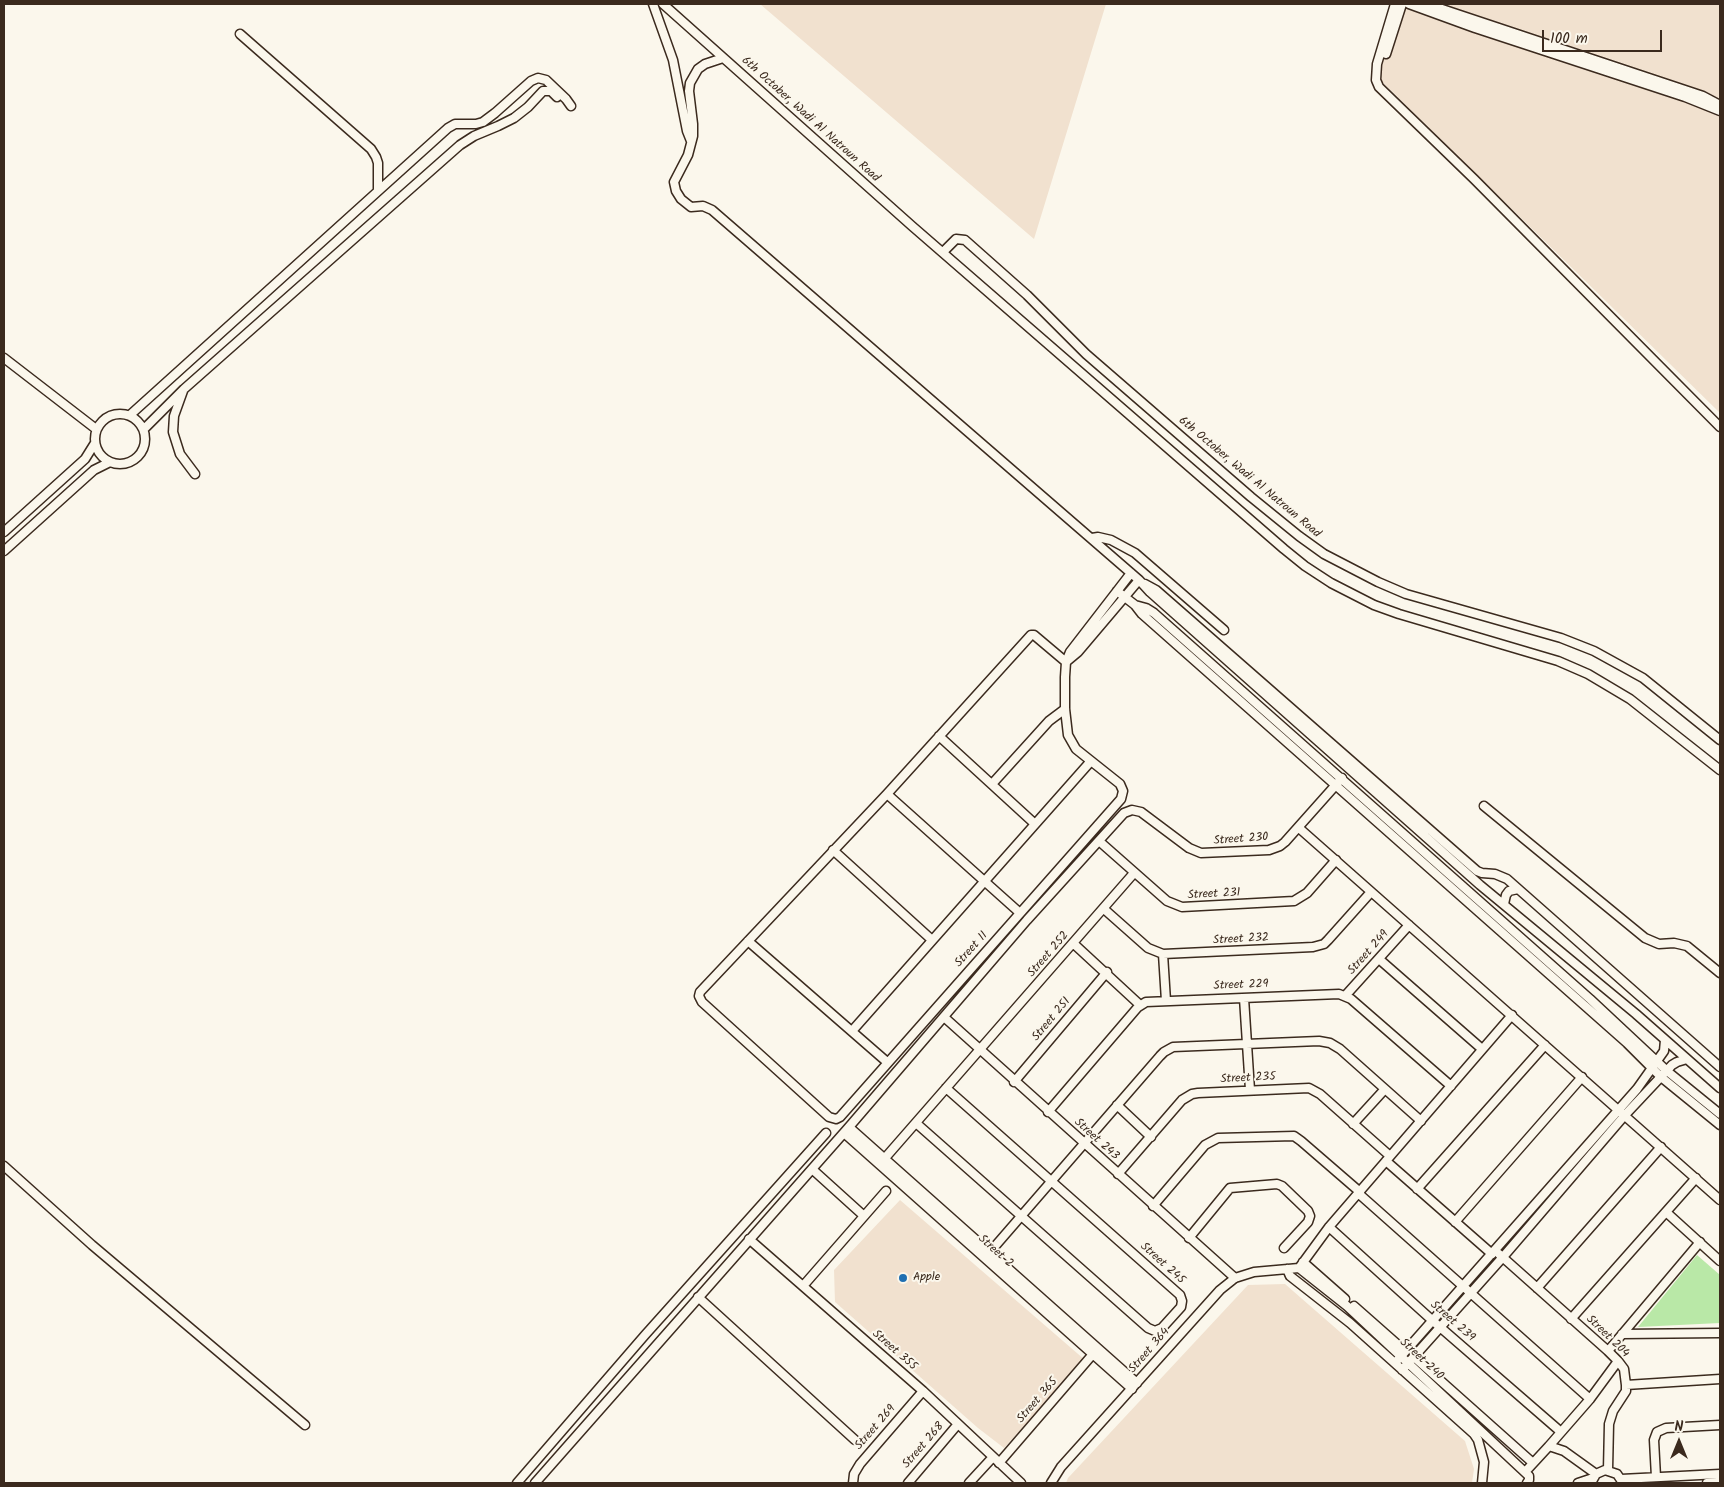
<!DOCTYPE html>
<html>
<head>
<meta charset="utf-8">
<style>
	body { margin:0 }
	#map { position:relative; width:1724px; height:1487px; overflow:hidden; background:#fbf7ec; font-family:Kalam,sans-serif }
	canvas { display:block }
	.frame { position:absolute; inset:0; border:5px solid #3b2a1e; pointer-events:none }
	.north { position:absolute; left:1654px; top:1417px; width:50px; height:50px; -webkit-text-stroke:4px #fbf7ec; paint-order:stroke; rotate:0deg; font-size:14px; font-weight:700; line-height:20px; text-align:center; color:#3b2a1e }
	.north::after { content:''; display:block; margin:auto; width:18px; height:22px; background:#3b2a1e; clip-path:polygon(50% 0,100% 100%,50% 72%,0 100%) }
	.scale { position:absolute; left:1542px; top:30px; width:120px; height:22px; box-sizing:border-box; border:2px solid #3b2a1e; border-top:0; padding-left:6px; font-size:15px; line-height:18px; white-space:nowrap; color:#3b2a1e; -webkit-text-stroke:4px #fbf7ec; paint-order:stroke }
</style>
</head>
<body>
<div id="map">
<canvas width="1724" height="1487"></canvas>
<div class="frame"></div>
<div class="north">N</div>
<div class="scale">100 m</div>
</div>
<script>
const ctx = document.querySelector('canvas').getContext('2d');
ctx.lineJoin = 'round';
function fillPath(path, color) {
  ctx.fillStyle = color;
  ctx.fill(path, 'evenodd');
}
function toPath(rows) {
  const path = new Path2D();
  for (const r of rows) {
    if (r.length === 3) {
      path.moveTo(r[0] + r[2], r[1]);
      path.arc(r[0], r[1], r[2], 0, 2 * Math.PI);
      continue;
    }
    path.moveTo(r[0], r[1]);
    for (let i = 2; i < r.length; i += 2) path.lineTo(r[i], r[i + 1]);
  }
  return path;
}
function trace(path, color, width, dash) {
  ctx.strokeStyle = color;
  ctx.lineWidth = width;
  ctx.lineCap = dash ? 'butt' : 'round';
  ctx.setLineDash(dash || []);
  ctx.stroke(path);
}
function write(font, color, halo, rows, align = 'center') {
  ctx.font = font + ' Kalam,sans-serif';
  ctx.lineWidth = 4;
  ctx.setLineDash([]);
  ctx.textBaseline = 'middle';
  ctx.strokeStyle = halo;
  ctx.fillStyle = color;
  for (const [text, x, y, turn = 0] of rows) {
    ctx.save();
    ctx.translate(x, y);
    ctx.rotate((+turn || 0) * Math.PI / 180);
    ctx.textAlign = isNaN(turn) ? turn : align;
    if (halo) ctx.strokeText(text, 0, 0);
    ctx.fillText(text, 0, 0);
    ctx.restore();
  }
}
const built = toPath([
	[760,4,1106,4,1034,239],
	[1398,4,1720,4,1720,413,1374,74],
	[900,1200,1085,1360,1004,1448,978,1428,835,1302,834,1270],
	[1285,1284,1465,1441,1474,1469,1472,1483,1066,1483,1068,1478,1248,1285]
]);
const green = toPath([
	[1697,1255,1720,1275,1720,1323,1638,1327]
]);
const minor = toPath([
	[653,4,673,60,687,131,691,141],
	[663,4,912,226,1284,549,1305,566,1331,583,1374,605,1399,614,1558,661,1588,674,1630,699,1720,770],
	[1395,4,1377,64,1376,80,1379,87,1474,179,1720,427],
	[1409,4,1475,28,1685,97,1720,111],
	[1427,4,1703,96,1720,105],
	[240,34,371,149,376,157,378,163,378,190],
	[1386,54,1402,4],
	[723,58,705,64,698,69,690,83,689,91,693,124,693,136,688,155,674,182,676,191,681,199,691,207,703,206,712,210,1139,580,1150,592,1480,885,1636,1014,1720,1088],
	[943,252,956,239,965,240,1027,295,1086,354,1251,497,1299,536,1324,554,1378,582,1406,594,1561,638,1594,651,1643,678,1720,740],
	[4,358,96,429],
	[183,391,174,416,173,432,180,454,195,474],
	[120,439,25],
	[130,415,448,128,455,124,476,124,483,122,495,113,531,81,538,78,546,80,566,99,571,106],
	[144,429,184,389,460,145,474,136,498,126,514,118,528,107,543,91,551,91,557,97],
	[4,532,85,459,95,443],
	[1092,538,1098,537,1111,540,1135,553,1224,630],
	[4,551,94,470,110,462],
	[1145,584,1156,590,1477,871,1482,873,1495,874,1507,879,1720,1067],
	[1117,591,1135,605,1142,614,1627,1043,1661,1077,1720,1125],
	[1135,605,1146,608,1154,613,1590,999,1667,1071,1720,1114],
	[1066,662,1034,635,1031,635,887,794,700,992,699,996,702,1002,829,1117,836,1119,840,1117,1121,799,1123,791,1120,784,1076,749,1068,735,1065,709,1065,677,1066,662,1070,652,1131,573],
	[1066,662,1078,652,1139,580],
	[939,736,1035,824],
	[992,784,1049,721,1065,709],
	[887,794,1020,913],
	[1484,806,1645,938,1659,944,1674,943,1687,946,1720,973],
	[1299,828,1720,1200],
	[1099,841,1167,901,1182,907,1294,901,1307,893,1336,860],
	[833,850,932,940],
	[1504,904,1506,895,1509,891,1518,889],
	[1104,909,1148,948,1163,954,1313,947,1324,944,1328,940,1371,892],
	[748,941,887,1062],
	[1074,944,1140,1005],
	[1163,954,1166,1001],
	[1379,959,1482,1049],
	[1345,996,1409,925],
	[1244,998,1250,1090],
	[944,1017,1235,1278],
	[852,1031,1091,761],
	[1014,1082,1107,972],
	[1117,1105,1151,1137],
	[1048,1112,1138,1007,1146,1002,1339,994,1351,999,1451,1086],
	[916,1123,1148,1328,1155,1331,1162,1328,1181,1307,1182,1301,1180,1295,946,1088],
	[1353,1124,1385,1089],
	[849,1127,1137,1383],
	[844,1133,1132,1389],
	[885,1158,1134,873],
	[1386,1161,1492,1254],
	[4,1166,92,1245,305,1425],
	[812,1169,864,1216],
	[1118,1174,1182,1100,1192,1094,1198,1093,1309,1088,1320,1094,1390,1156],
	[1417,1189,1545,1045],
	[1358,1193,1590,1399],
	[1153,1206,1205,1145,1218,1138,1294,1136,1301,1141,1360,1192],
	[1666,1212,1720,1261],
	[1455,1222,1582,1077],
	[1329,1227,1433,1321,1561,1432],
	[1189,1238,1230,1188,1277,1184,1282,1186,1308,1211,1310,1216,1308,1222,1284,1248],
	[749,1239,923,1391,1021,1483],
	[990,1252,1160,1056,1164,1052,1173,1047,1319,1041,1330,1043,1340,1049,1421,1121],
	[1499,1254,1608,1351,1618,1361,1624,1369,1626,1385,1626,1391,1613,1411,1609,1424,1608,1470],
	[1303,1262,1345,1299],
	[1299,1268,1329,1227,1512,1015],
	[1299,1268,1347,1306,1529,1476,1529,1480,1527,1483],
	[1287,1269,1290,1276,1350,1323,1474,1434,1478,1440,1484,1462,1482,1483],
	[803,1286,886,1191],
	[1537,1288,1661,1147],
	[698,1297,855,1440],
	[1354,1306,1405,1351],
	[1571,1319,1696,1178],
	[1622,1334,1720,1333],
	[1608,1351,1700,1242],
	[1414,1357,1533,1463],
	[1395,1363,1637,1089,1664,1051,1665,1040],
	[1402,1370,1503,1257,1625,1115,1672,1065,1677,1062,1687,1059],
	[1626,1385,1720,1379],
	[999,1463,1093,1354],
	[1525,1472,1549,1446],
	[1596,1474,1564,1451,1549,1446,1590,1399,1618,1361],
	[1656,1477,1654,1440,1657,1432,1666,1428,1720,1425],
	[1621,1479,1720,1474],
	[517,1483,645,1335,826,1133],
	[535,1483,849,1127,1027,920,1124,813,1132,810,1141,812,1189,848,1201,853,1269,850,1280,846,1285,842,1342,778],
	[853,1483,854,1474,860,1464,923,1391],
	[908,1483,958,1424],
	[969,1483,993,1457],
	[1051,1483,1061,1467,1220,1290,1235,1278,1254,1272,1299,1268],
	[1578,1483,1593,1478],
	[1591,1483,1596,1474,1605,1470,1617,1474,1623,1483],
	[1707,1483,1720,1482]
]);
const markers = [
	[903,1278,5,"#1f6fb2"]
];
const streetNames = [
	["6th October, Wadi Al Natroun Road",810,120,42],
	["6th October, Wadi Al Natroun Road",1249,478,40],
	["Street 230",1241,840,-4],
	["Street 231",1214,895,-3],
	["Street 232",1241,940,-3],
	["Street 11",972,950,-48],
	["Street 249",1369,953,-48],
	["Street 252",1049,955,-49],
	["Street 229",1241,986,-2],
	["Street 251",1052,1020,-50],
	["Street 235",1248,1079,-3],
	["Street 243",1096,1140,42],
	["Street 2",995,1252,42],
	["Street 245",1162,1264,42],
	["Street 239",1452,1322,41],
	["Street 204",1607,1337,44],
	["Street 355",894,1351,41],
	["Street 364",1150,1351,-49],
	["Street 240",1421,1360,43],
	["Street 365",1038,1401,-49],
	["Street 269",876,1428,-49],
	["Street 268",924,1446,-49]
];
const poiNames = [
	["Apple",913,1278]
];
fillPath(built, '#f1e1cf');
fillPath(green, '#b9e8a7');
trace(minor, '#3b2a1e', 11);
trace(minor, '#fbf7ec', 8);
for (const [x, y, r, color] of markers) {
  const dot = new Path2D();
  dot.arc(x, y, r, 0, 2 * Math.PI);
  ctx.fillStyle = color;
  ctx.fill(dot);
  trace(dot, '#fbf7ec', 2);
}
write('12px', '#3b2a1e', '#fbf7ec', streetNames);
write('12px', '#3b2a1e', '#fbf7ec', poiNames, 'left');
</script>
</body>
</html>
